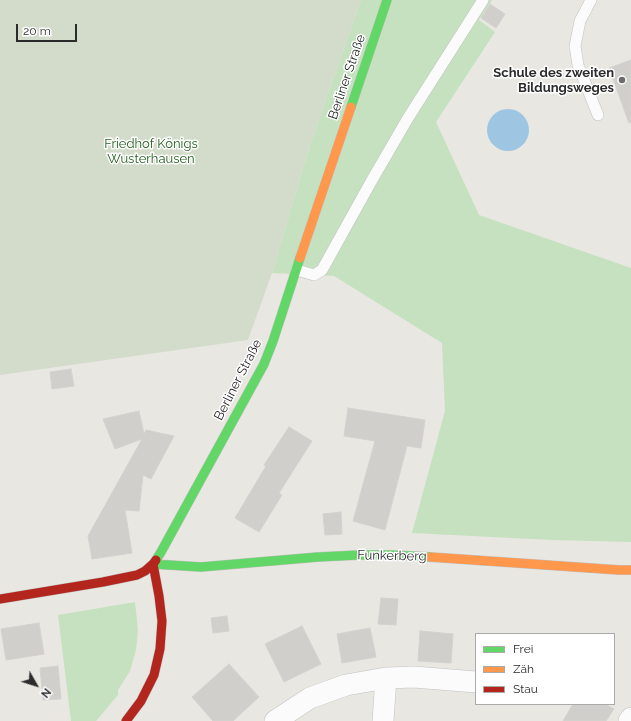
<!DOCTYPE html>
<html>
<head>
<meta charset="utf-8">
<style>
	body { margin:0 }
	#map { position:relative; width:631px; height:721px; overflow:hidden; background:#e8e7e2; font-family:Raleway,sans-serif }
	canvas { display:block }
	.legend { position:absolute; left:475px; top:633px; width:140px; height:72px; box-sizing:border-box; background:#fff; border:1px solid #aaa; margin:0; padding:5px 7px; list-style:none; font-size:12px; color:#2b2b2b }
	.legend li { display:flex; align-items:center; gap:8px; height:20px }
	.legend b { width:20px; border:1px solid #aaa }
	.north { position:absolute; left:16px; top:665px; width:40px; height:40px; -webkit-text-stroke:3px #fff; paint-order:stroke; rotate:129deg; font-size:11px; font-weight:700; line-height:16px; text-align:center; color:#2b2b2b }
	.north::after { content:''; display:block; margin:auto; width:14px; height:18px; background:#2b2b2b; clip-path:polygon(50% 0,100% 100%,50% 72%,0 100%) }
	.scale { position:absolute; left:16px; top:24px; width:61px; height:18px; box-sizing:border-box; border:2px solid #2b2b2b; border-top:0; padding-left:5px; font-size:12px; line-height:14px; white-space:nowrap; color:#2b2b2b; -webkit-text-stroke:3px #fff; paint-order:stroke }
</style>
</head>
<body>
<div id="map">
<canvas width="631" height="721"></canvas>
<ul class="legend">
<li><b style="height:5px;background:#63d668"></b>Frei</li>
<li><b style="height:5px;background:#ff974d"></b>Zäh</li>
<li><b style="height:5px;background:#b3261e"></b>Stau</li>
</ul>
<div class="north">N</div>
<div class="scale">20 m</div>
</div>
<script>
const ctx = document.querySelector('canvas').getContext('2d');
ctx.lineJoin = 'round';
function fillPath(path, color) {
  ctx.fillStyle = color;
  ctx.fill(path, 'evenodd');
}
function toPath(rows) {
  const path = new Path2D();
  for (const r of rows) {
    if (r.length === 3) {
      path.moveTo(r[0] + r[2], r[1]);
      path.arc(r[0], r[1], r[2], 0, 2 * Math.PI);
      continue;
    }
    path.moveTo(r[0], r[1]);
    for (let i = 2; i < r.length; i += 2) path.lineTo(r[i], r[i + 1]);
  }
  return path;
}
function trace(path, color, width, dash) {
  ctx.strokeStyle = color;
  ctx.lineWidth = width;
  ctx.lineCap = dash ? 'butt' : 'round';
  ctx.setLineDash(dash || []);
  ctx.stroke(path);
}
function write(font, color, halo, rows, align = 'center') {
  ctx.font = font + ' Raleway,sans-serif';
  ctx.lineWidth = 3;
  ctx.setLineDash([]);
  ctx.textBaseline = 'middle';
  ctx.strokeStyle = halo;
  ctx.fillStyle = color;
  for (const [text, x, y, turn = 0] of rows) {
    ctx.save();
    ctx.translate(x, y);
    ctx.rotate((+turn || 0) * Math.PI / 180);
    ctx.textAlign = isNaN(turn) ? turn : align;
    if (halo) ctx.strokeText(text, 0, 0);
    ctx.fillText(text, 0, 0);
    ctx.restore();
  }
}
const green = toPath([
	[361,0,492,0,479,20,495,32,436,122,479,215,631,268,631,542,552,540,412,533,445,411,442,343,334,276,272,273,311,142],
	[135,602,138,630,136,650,130,671,118,690,118,695,96,721,71,721,58,615]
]);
const cemetery = toPath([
	[0,0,361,0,311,142,272,273,248,340,0,375]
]);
const water = toPath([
	[508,130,21]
]);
const building = toPath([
	[490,4,505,14,496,28,481,18,490,4],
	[631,60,631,122,629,123,609,68,631,60],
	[71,369,74,386,52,389,50,372,71,369],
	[348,408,425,420,421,448,407,446,385,530,353,521,375,441,344,436,348,408],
	[139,411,144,434,146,430,174,436,151,479,143,475,139,511,125,510,132,553,92,559,88,536,142,439,115,449,103,419,139,411],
	[289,427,312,441,279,493,282,495,259,532,235,518,266,466,264,465,289,427],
	[341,512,342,534,325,535,323,514,341,512],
	[381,598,398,599,396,625,378,624,381,598],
	[227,616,229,631,213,633,211,618,227,616],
	[39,623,44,654,6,660,1,629,39,623],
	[302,626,321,664,284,682,265,644,302,626],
	[370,628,376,657,342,663,337,634,370,628],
	[420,631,453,634,451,663,418,661,420,631],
	[229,664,259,697,233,721,213,721,192,697,229,664],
	[58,666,61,699,43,700,40,668,58,666],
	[573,704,605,704,614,709,606,721,563,721,573,704]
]);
const lane = toPath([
	[591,0,580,21,575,46,578,65,598,115],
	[297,270,314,275,322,270,372,180,408,118,483,0]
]);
const street = toPath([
	[275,721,310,698,346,685,386,678,414,677,476,682],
	[383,721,386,678],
	[629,721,631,718]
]);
const fast = toPath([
	[351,107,387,0],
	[156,560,161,552,264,364,273,341,300,258],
	[153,564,201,567,318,557,359,555,390,555,430,557]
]);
const slow = toPath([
	[300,258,351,107],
	[430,557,619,570,631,570]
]);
const jam = toPath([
	[0,599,103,582,137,575,145,571,153,564,156,560],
	[126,721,141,701,154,675,160,649,162,621,159,596,153,564]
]);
const markers = [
	[622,80,4,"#6d6d6b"]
];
const poiNames = [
	["Schule des zweiten",614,73],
	["Bildungsweges",614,88]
];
const streetNames = [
	["Berliner Straße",347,77,-71],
	["Berliner Straße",238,380,-63],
	["Funkerberg",392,556,1]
];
const parkNames = [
	["Friedhof Königs",151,144],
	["Wusterhausen",151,159]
];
fillPath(green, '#c6e1bf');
fillPath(cemetery, '#d3dccb');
fillPath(water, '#9ec5e2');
fillPath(building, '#d0cfcb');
trace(building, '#d3d2ce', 1);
trace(lane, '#c2c2c1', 12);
trace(street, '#c2c2c1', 22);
trace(fast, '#c2c2c1', 10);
trace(slow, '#c2c2c1', 10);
trace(jam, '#c2c2c1', 10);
trace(lane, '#fcfbfb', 11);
trace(street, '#fcfbfb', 21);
trace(fast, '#63d668', 9);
trace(slow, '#ff974d', 9);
trace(jam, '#b3261e', 9);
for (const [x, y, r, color] of markers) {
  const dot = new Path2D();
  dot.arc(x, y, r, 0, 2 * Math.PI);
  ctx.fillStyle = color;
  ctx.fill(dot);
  trace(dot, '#fff', 1.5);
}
write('bold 13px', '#2b2b2b', '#fff', poiNames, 'right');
write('13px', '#2b2b2b', '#fff', streetNames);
write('13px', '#256123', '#fff', parkNames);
</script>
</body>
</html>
